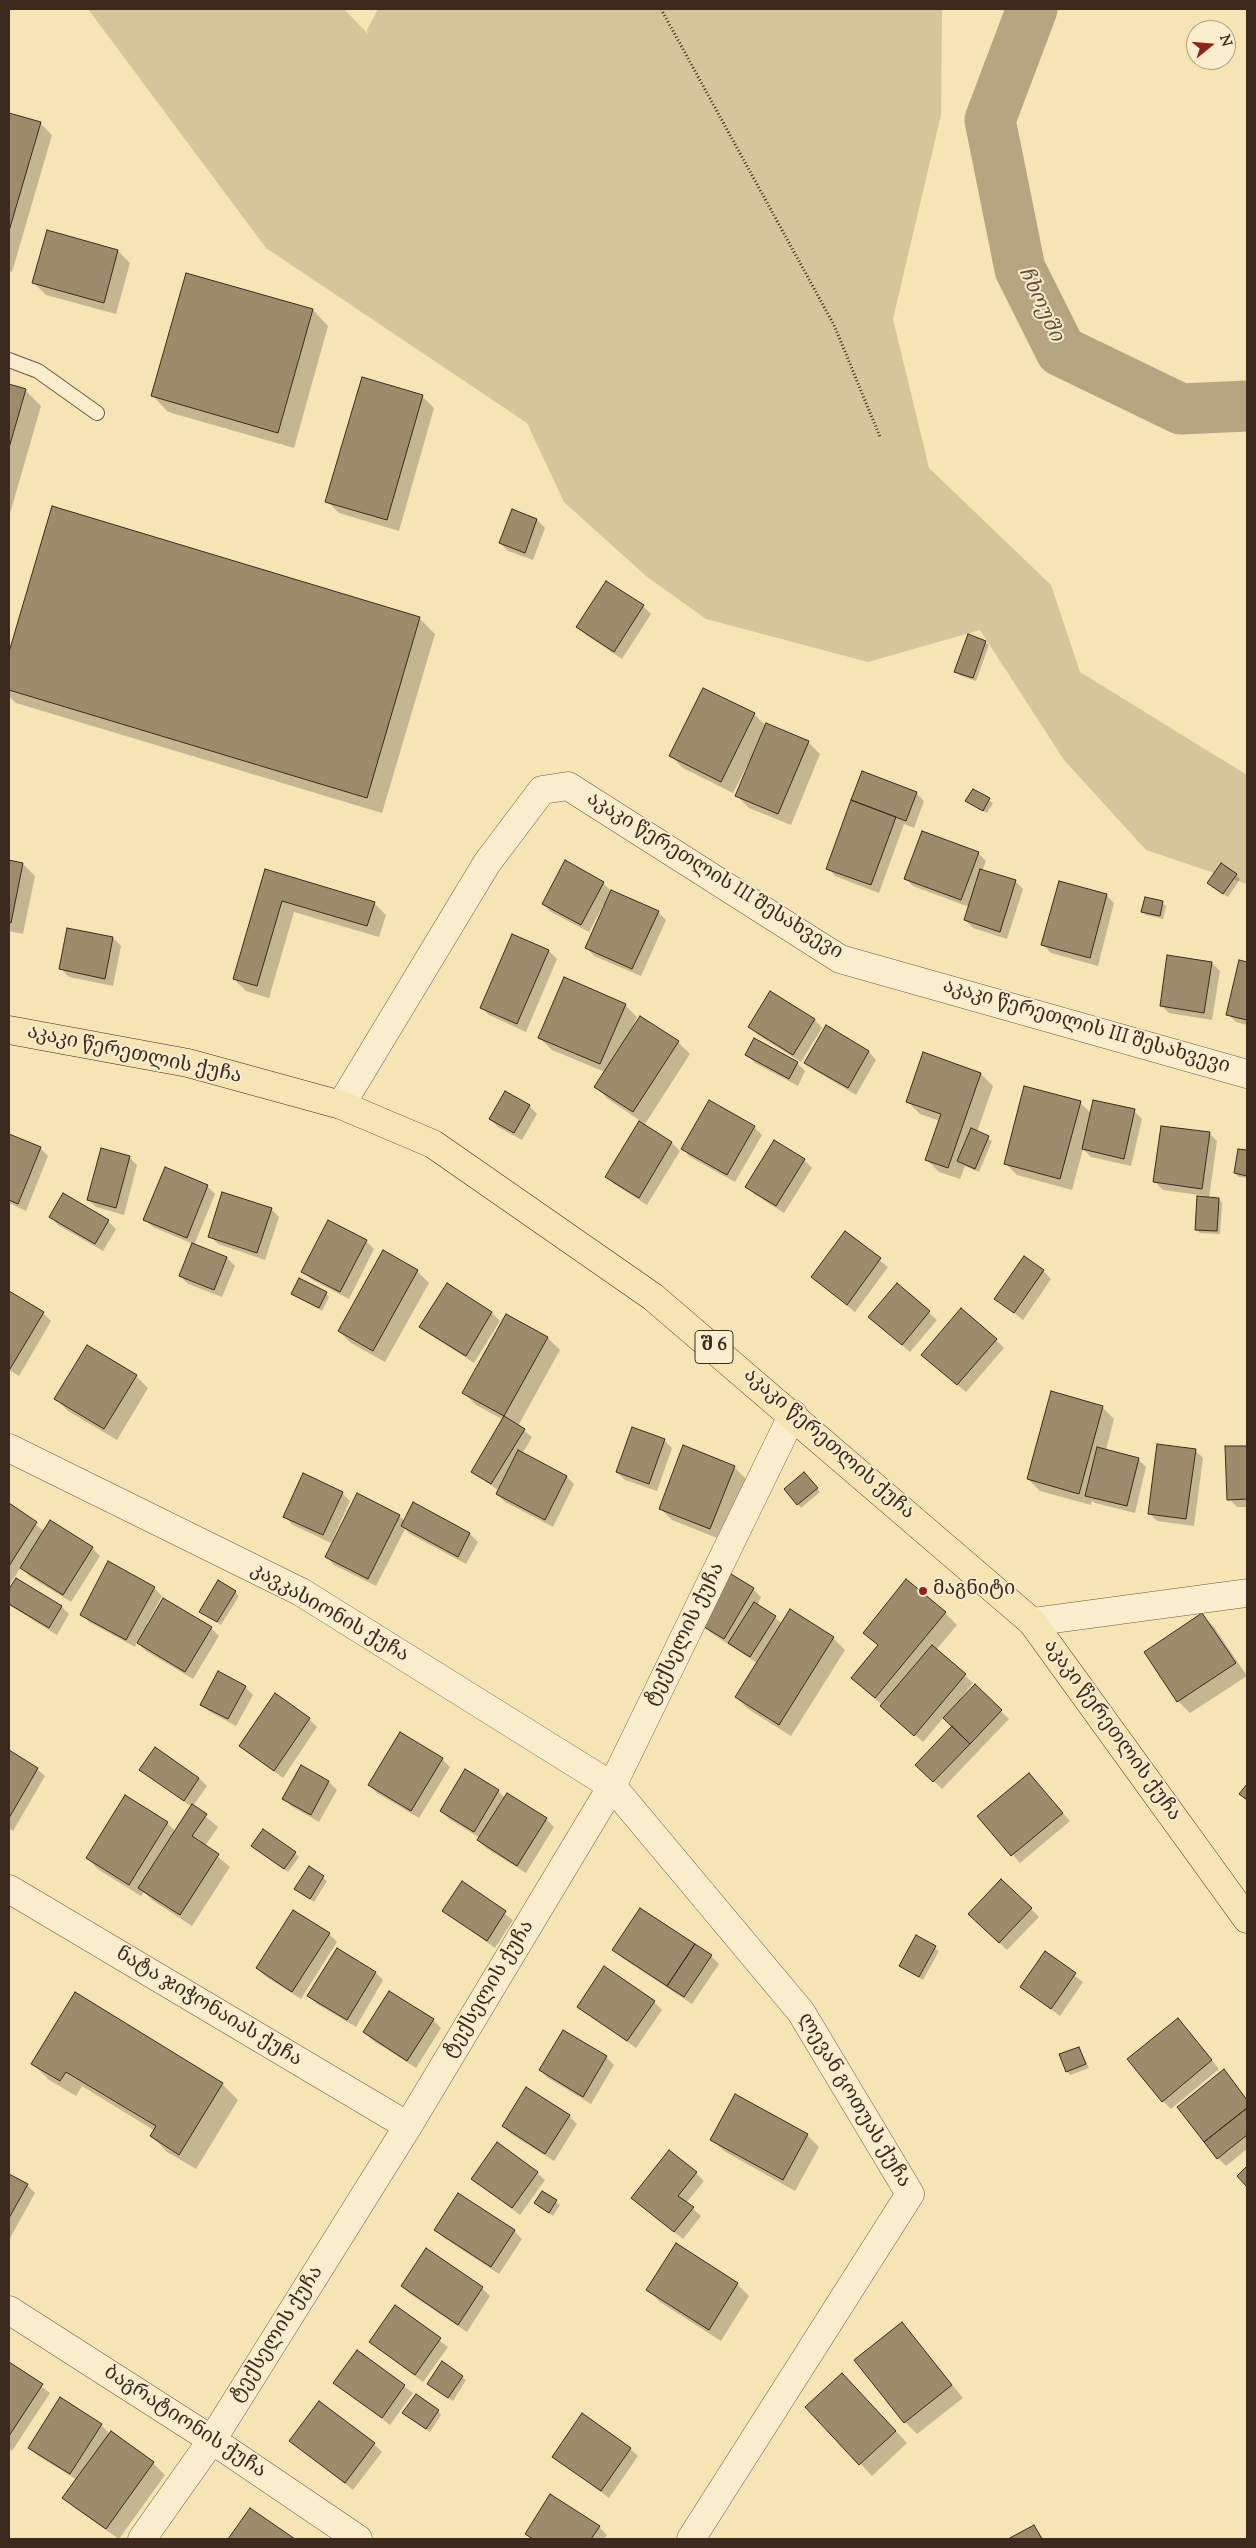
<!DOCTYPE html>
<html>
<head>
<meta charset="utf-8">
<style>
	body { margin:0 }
	#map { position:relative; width:1256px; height:2548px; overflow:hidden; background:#f6e4b4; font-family:"Sorts Mill Goudy",serif }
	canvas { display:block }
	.frame { position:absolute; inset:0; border:10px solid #3c2a1e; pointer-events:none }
	.north { position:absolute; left:1186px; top:20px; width:50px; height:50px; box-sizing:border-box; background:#f9edce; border:1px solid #ad9f88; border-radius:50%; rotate:73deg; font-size:14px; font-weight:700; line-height:20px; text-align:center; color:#3c2a1e }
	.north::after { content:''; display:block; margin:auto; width:18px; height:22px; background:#8f2418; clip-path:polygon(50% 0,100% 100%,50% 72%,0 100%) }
</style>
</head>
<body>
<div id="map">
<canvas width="1256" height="2548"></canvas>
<div class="frame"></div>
<div class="north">N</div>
</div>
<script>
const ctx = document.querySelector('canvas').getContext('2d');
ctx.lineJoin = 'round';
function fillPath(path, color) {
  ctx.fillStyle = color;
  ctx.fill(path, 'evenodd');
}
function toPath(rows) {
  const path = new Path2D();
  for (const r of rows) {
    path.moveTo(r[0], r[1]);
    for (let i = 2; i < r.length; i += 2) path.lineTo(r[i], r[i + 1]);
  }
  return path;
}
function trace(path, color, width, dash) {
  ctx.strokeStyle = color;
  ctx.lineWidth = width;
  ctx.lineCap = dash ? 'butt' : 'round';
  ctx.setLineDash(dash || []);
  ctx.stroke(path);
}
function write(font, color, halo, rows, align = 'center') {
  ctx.font = font + ' "Sorts Mill Goudy","Noto Serif Georgian",serif';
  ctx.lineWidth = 4;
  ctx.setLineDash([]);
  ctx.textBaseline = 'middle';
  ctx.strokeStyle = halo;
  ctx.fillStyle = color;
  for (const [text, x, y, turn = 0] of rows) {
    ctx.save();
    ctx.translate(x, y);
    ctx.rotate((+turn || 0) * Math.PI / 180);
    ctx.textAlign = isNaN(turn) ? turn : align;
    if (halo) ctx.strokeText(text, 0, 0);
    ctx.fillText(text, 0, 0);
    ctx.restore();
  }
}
const green = toPath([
	[88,9,344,9,368,34,367,30,378,9,942,9,941,115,893,319,929,468,1051,585,1080,672,1247,775,1247,884,1146,850,1064,760,980,630,868,662,706,619,646,576,564,502,527,423,266,248]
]);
const shadow = toPath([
	[10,114,40,123,52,135,12,272,9,271],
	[118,251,130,263,116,314,46,295,34,283],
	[187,274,313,310,328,326,294,448,168,412,153,396],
	[9,385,25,390,41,406,9,517],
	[422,396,434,408,399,531,339,513,327,501],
	[53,508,419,618,435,634,382,813,16,703,9,696,9,657],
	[537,520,545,528,533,560,508,551,500,543],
	[643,606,651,614,622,659,586,635,578,627],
	[985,642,989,645,976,681,959,675,956,671],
	[754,714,766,726,808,742,820,754,791,825,749,808,737,796,752,760,750,760,733,793,683,768,671,756],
	[973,790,993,803,987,813,971,804],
	[916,793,924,801,914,828,904,824,879,893,835,876,828,868],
	[978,853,986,861,982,871,1015,881,1023,889,1007,939,973,928,965,920,969,907,913,886,905,878],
	[9,861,23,864,35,876,23,934,9,931],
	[266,871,374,903,386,915,379,937,294,912,269,998,246,991,234,979],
	[1236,875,1240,879,1228,897,1212,887],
	[603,883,611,891,658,912,666,920,641,976,594,956,587,948,605,907,603,906,589,932,551,912,543,904],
	[1106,895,1114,903,1098,966,1051,953,1043,945],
	[1162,903,1166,906,1163,919,1146,915,1142,912],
	[512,935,549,951,557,959,526,1032,489,1015,481,1007],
	[113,938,121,946,113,986,69,977,61,969],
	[1240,961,1247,963,1247,1025,1236,1022,1228,1014],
	[1212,963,1220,971,1212,1020,1169,1013,1161,1005],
	[770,993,815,1020,822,1028,801,1062,758,1035,750,1027],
	[625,1005,637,1017,632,1028,678,1042,690,1054,645,1124,608,1099,596,1087,605,1072,552,1050,540,1038],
	[826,1027,869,1052,876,1060,856,1095,814,1070,806,1062],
	[755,1040,797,1063,805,1071,798,1086,755,1063,747,1055],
	[981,1074,993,1086,977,1132,992,1141,979,1172,965,1166,960,1179,939,1172,927,1160,940,1121,920,1114,908,1102],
	[505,1093,529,1106,537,1114,522,1140,498,1127,490,1119],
	[1080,1103,1091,1113,1134,1111,1142,1119,1131,1166,1091,1157,1083,1149,1072,1190,1017,1175,1005,1163],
	[639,1123,672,1143,680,1151,647,1205,614,1184,606,1176],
	[754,1127,762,1135,735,1182,690,1157,683,1149],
	[1209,1133,1217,1141,1209,1198,1219,1199,1222,1203,1220,1234,1200,1233,1196,1229,1207,1196,1163,1190,1155,1182],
	[9,1135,40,1148,48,1156,26,1211,9,1203],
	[1239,1150,1247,1151,1247,1178,1239,1177,1235,1173],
	[129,1157,137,1165,124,1215,96,1207,88,1200],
	[804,1160,812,1168,784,1213,754,1194,746,1186],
	[207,1186,215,1194,194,1245,227,1258,235,1266,222,1297,188,1284,180,1276,193,1244,153,1227,145,1220],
	[64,1194,108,1221,116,1229,103,1251,58,1225,51,1217],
	[271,1209,279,1217,265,1260,218,1244,210,1236],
	[845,1233,888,1267,855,1312,812,1277],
	[366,1241,374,1249,349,1299,311,1279,303,1271],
	[417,1271,429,1283,385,1362,351,1343,339,1331],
	[1043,1271,1051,1279,1023,1320,996,1299],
	[897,1284,937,1320,910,1352,878,1325],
	[447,1285,492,1313,500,1321,474,1363,429,1334,421,1327],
	[9,1293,43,1313,51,1321,19,1376,9,1370],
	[326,1293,329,1297,322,1311,293,1294],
	[507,1316,548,1338,560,1350,518,1426,532,1437,522,1454,567,1477,574,1484,553,1527,505,1502,497,1494,499,1491,472,1471,504,1420,476,1405,464,1393],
	[996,1340,1004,1348,966,1392,931,1363],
	[136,1376,148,1388,117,1440,68,1411,56,1399],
	[1102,1407,1114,1419,1106,1450,1138,1459,1146,1467,1135,1513,1095,1503,1092,1501,1091,1505,1040,1491,1028,1479],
	[664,1440,672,1448,657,1491,625,1480,617,1472],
	[1227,1447,1247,1447,1247,1507,1237,1507,1229,1499],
	[1195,1450,1203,1458,1194,1526,1157,1521,1149,1513],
	[734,1467,746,1479,722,1540,672,1520,660,1508],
	[808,1477,820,1492,801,1508,798,1504],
	[342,1493,350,1501,331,1543,293,1525,285,1517],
	[414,1504,470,1534,478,1542,466,1564,410,1534,405,1529,376,1586,334,1565,327,1557,399,1516,405,1521],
	[9,1505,44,1531,92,1548,100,1556,71,1602,29,1576,21,1567,9,1586],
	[16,1580,62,1607,69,1614,57,1635,9,1605,9,1592],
	[154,1588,162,1596,147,1624,211,1628,219,1636,193,1679,146,1651,137,1642,135,1647,89,1622,82,1614],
	[753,1589,761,1597,757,1605,782,1623,790,1611,833,1638,845,1650,791,1736,748,1709,736,1697,757,1663,711,1633,703,1625],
	[235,1592,239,1596,221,1625,201,1611],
	[945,1613,957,1625,936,1650,973,1683,962,1697,963,1698,975,1686,1009,1719,942,1789,917,1765,954,1726,944,1717,923,1742,852,1678,879,1646,864,1632],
	[1202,1615,1214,1627,1247,1676,1190,1713,1178,1701],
	[245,1687,253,1695,236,1726,210,1712,202,1705],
	[309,1719,317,1727,283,1778,240,1746],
	[9,1752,37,1769,45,1776,13,1831,9,1828],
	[442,1759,450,1767,419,1818,377,1793,369,1785],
	[301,1767,329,1782,337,1790,319,1822,291,1806,284,1798],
	[141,1770,199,1778,207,1786,193,1806,218,1827,205,1846,230,1867,192,1926,152,1900,144,1892,141,1896,99,1870,87,1858,167,1823,176,1832,192,1807],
	[1029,1775,1070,1821,1020,1863,979,1817],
	[498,1791,505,1798,507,1794,546,1819,554,1827,526,1873,486,1848,478,1840,480,1838,449,1819,441,1811],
	[256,1849,295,1853,299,1857,288,1872],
	[310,1868,327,1881,314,1902,296,1889],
	[1002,1880,1039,1917,1007,1950,970,1914],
	[462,1883,513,1920,495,1948,444,1911],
	[329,1934,337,1942,301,1999,265,1976,257,1968],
	[916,1937,939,1951,923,1980,900,1966],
	[614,1950,711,1956,719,1964,692,2004,622,1958],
	[1045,1953,1083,1982,1060,2016,1021,1987],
	[375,1972,383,1980,356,2027,317,2004,309,1996],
	[76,1994,222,2084,238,2100,196,2169,167,2152,152,2136,155,2131,82,2086,76,2096,49,2080,33,2064],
	[654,2002,662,2010,636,2048,579,2007],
	[433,2020,441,2028,416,2068,372,2040,364,2032],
	[1185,2028,1219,2069,1171,2109,1163,2101],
	[1079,2048,1089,2068,1070,2075,1067,2071],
	[606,2057,614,2065,591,2104,548,2078,540,2070],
	[1231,2079,1247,2099,1247,2149,1226,2166,1218,2158],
	[569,2116,577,2124,554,2161,511,2134,503,2126],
	[807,2135,819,2147,795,2191,724,2151,712,2139],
	[537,2173,545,2180,520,2215,473,2179],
	[696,2173,704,2181,686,2203,701,2216,683,2239,640,2205],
	[9,2175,27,2185,35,2193,9,2240],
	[542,2192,560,2205,553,2216,535,2203],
	[436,2230,514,2231,522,2239,499,2274,444,2238],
	[737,2284,749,2296,721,2341,660,2302,648,2290],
	[402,2286,482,2288,490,2296,467,2332,410,2294],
	[395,2307,448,2347,423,2382,370,2342],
	[902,2323,963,2398,917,2434,905,2422],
	[357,2352,413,2393,390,2425,335,2383],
	[9,2363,50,2393,12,2451,9,2449],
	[442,2363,466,2380,453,2401,432,2387],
	[854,2386,907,2443,872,2476,807,2407],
	[438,2411,441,2415,430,2432,404,2413],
	[101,2425,110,2434,153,2463,165,2475,119,2539,76,2509,64,2498,77,2480,37,2455,29,2447],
	[290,2441,374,2444,382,2452,353,2490],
	[630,2449,638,2456,609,2498,554,2457],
	[250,2510,292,2539,229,2539],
	[1034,2526,1044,2539,1011,2539],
	[599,2527,607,2535,604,2539,532,2539,526,2534]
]);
const river = toPath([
	[1032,9,990,120,1020,269,1061,351,1181,409,1247,406]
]);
const building = toPath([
	[9,113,41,122,9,231,9,113],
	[47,230,118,250,104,303,32,283,47,230],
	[186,273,313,309,278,433,151,396,186,273],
	[362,377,423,395,387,520,325,502,362,377],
	[9,384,26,389,9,448,9,384],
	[52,506,420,617,367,798,9,690,9,652,52,506],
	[512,509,537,519,525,553,499,543,512,509],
	[606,581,644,605,614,652,576,627,606,581],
	[968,634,986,641,973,678,954,672,968,634],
	[703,688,755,713,721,782,669,756,703,688],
	[766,723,809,741,778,814,735,796,766,723],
	[862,771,917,792,906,821,851,800,862,771],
	[973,789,990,798,983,811,965,801,973,789],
	[851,800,896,817,871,885,826,869,851,800],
	[922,831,979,852,961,900,904,879,922,831],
	[9,860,23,863,11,923,9,922,9,860],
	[565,860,604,882,581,925,542,904,565,860],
	[1221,863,1237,874,1223,894,1207,883,1221,863],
	[265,869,375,902,367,926,282,901,257,986,233,979,265,869],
	[980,869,1016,880,1000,932,964,920,980,869],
	[1059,881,1107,894,1090,958,1041,945,1059,881],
	[611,890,659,911,632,969,585,948,611,890],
	[1145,897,1163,901,1160,916,1141,912,1145,897],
	[67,928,113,937,105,979,59,969,67,928],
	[512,934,549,950,517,1024,480,1008,512,934],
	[1167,955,1212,962,1204,1013,1160,1006,1167,955],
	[1239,960,1247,962,1247,1020,1226,1015,1239,960],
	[564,977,626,1004,600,1064,538,1038,564,977],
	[770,991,815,1019,793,1055,748,1027,770,991],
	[640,1016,679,1041,633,1112,594,1087,640,1016],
	[826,1025,869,1051,848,1088,804,1063,826,1025],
	[754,1038,798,1062,789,1079,745,1055,754,1038],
	[923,1052,981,1073,948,1168,925,1160,941,1114,906,1102,923,1052],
	[1024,1086,1081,1101,1060,1179,1004,1164,1024,1086],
	[505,1091,530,1105,514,1133,489,1119,505,1091],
	[709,1100,755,1126,727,1175,681,1149,709,1100],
	[1093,1100,1135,1109,1124,1159,1082,1149,1093,1100],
	[639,1121,672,1142,639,1198,605,1177,639,1121],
	[1161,1126,1210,1132,1202,1189,1153,1182,1161,1126],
	[971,1128,989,1136,975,1169,957,1161,971,1128],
	[9,1134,41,1147,18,1204,9,1200,9,1134],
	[774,1140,805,1159,776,1206,745,1187,774,1140],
	[101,1148,130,1156,116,1208,87,1200,101,1148],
	[1238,1149,1247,1150,1247,1176,1234,1173,1238,1149],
	[165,1167,208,1185,187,1238,143,1220,165,1167],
	[222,1192,272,1208,257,1253,208,1237,222,1192],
	[63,1193,109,1220,95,1244,49,1217,63,1193],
	[1197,1196,1219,1198,1217,1231,1195,1230,1197,1196],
	[328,1220,367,1240,340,1292,301,1272,328,1220],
	[845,1231,881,1258,847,1305,811,1277,845,1231],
	[192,1243,227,1257,214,1290,179,1276,192,1243],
	[383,1250,418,1270,373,1351,338,1331,383,1250],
	[1024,1256,1044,1270,1014,1313,994,1299,1024,1256],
	[299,1278,327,1292,319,1308,291,1294,299,1278],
	[447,1283,492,1312,466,1356,419,1327,447,1283],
	[897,1283,930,1311,902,1345,868,1317,897,1283],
	[9,1291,44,1312,10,1369,9,1368,9,1291],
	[961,1308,997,1339,957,1385,921,1355,961,1308],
	[506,1314,548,1337,504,1416,462,1393,506,1314],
	[87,1345,137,1375,104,1429,54,1399,87,1345],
	[1051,1391,1103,1406,1079,1494,1027,1479,1051,1391],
	[504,1416,525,1429,491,1484,471,1472,504,1416],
	[632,1427,665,1439,649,1484,616,1472,632,1427],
	[1157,1444,1196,1449,1186,1519,1148,1514,1157,1444],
	[683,1445,735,1466,710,1529,659,1509,683,1445],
	[1225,1446,1247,1446,1247,1499,1227,1500,1225,1446],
	[1097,1447,1139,1458,1127,1506,1085,1496,1097,1447],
	[518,1450,567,1476,545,1520,496,1494,518,1450],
	[804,1472,818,1488,797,1505,784,1489,804,1472],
	[303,1473,343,1492,323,1535,283,1517,303,1473],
	[357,1493,400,1515,368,1579,325,1557,357,1493],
	[413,1502,470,1533,458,1557,401,1526,413,1502],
	[9,1503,37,1522,9,1566,9,1503],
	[50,1520,93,1547,63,1595,20,1568,50,1520],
	[108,1561,155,1587,126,1640,80,1615,108,1561],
	[731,1574,754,1588,724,1639,701,1625,731,1574],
	[16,1578,62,1606,49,1628,9,1604,9,1589,16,1578],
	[906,1579,946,1612,875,1698,851,1678,878,1645,863,1633,906,1579],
	[218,1580,236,1591,217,1622,199,1612,218,1580],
	[163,1598,212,1627,185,1672,137,1643,163,1598],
	[754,1602,776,1616,750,1657,728,1643,754,1602],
	[790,1609,834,1637,779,1725,735,1697,790,1609],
	[1202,1613,1236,1663,1177,1702,1144,1652,1202,1613],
	[932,1645,966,1674,914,1736,880,1706,932,1645],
	[218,1671,246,1686,228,1719,200,1705,218,1671],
	[975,1684,1002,1710,970,1744,943,1718,975,1684],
	[275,1693,310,1718,274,1771,239,1746,275,1693],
	[952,1726,970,1744,933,1782,915,1765,952,1726],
	[400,1732,443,1758,411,1811,368,1785,400,1732],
	[155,1747,199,1778,184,1801,139,1770,155,1747],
	[9,1750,38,1768,9,1818,9,1750],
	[301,1765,329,1781,311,1815,282,1799,301,1765],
	[465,1769,499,1790,474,1832,440,1811,465,1769],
	[1029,1773,1063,1813,1011,1856,977,1816,1029,1773],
	[1247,1784,1247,1800,1239,1794,1247,1784],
	[507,1793,547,1818,517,1866,477,1840,507,1793],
	[125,1795,168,1822,129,1885,86,1858,125,1795],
	[192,1804,207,1814,192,1836,219,1854,180,1915,138,1888,192,1804],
	[263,1829,296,1852,284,1869,251,1846,263,1829],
	[309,1866,324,1876,310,1899,294,1889,309,1866],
	[1001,1879,1032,1908,999,1943,968,1914,1001,1879],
	[462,1881,506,1911,487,1941,442,1911,462,1881],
	[640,1908,695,1944,667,1986,612,1950,640,1908],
	[293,1910,330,1933,292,1992,256,1968,293,1910],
	[916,1935,936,1946,919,1977,899,1966,916,1935],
	[695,1944,712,1955,684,1997,667,1986,695,1944],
	[337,1948,376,1972,347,2020,307,1996,337,1948],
	[1045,1951,1076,1973,1051,2009,1020,1987,1045,1951],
	[604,1966,655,2001,627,2041,577,2007,604,1966],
	[389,1991,434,2019,407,2061,363,2032,389,1991],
	[75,1992,223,2083,179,2155,150,2136,156,2126,66,2072,60,2081,31,2064,75,1992],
	[1178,2018,1212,2060,1162,2102,1127,2059,1178,2018],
	[563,2030,607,2056,583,2097,539,2070,563,2030],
	[1079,2047,1086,2064,1066,2072,1059,2054,1079,2047],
	[1224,2069,1247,2100,1247,2108,1204,2142,1177,2107,1224,2069],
	[526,2087,570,2115,545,2154,502,2126,526,2087],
	[735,2094,808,2134,783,2180,710,2140,735,2094],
	[1247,2108,1247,2135,1217,2159,1204,2142,1247,2108],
	[497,2142,538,2172,512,2208,471,2179,497,2142],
	[669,2150,697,2172,678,2196,694,2207,674,2232,631,2198,669,2150],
	[1247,2166,1247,2187,1237,2176,1247,2166],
	[9,2174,28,2184,9,2218,9,2174],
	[542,2191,557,2200,549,2213,534,2203,542,2191],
	[458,2193,515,2230,491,2267,434,2230,458,2193],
	[676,2243,738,2283,709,2330,646,2290,676,2243],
	[426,2248,483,2287,458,2325,401,2286,426,2248],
	[395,2305,441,2338,415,2375,369,2342,395,2305],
	[902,2322,952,2385,904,2423,854,2360,902,2322],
	[357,2350,405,2385,382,2418,333,2383,357,2350],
	[442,2361,463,2376,448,2398,427,2384,442,2361],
	[9,2362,43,2384,9,2436,9,2362],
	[842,2373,896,2431,859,2465,805,2407,842,2373],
	[416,2394,439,2410,426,2429,402,2413,416,2394],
	[60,2397,102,2424,70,2474,28,2448,60,2397],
	[319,2401,375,2443,345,2483,289,2441,319,2401],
	[582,2413,631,2448,601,2491,552,2457,582,2413],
	[111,2431,154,2462,106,2529,62,2498,111,2431],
	[550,2494,600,2526,591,2539,533,2539,525,2534,550,2494],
	[250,2508,295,2539,228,2539,250,2508],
	[1034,2525,1042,2539,1008,2539,1034,2525]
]);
const path = toPath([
	[661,9,834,325,880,437]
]);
const service = toPath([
	[9,360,38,371,97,413]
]);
const minor = toPath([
	[341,1105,487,863,542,790,568,786,840,959,1247,1074],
	[9,1448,301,1592,612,1786,801,2012,910,2194,691,2539],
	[1032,1622,1247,1593],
	[9,1889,408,2126],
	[9,2310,212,2440,358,2539],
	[142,2539,212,2440,408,2126,612,1786,793,1414]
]);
const primary = toPath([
	[9,1030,188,1063,341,1105,433,1144,653,1297,1032,1622,1247,1919]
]);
const markers = [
	[923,1591,5,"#8f2418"]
];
const shields = [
	[714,1347,38]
];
const shieldNames = [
	["შ 6",714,1347]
];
const streetNames = [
	["აკაკი წერეთლის III შესახვევი",714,877,32],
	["აკაკი წერეთლის III შესახვევი",1086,1028,16],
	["აკაკი წერეთლის ქუჩა",134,1056,12],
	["აკაკი წერეთლის ქუჩა",828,1445,41],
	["კავკასიონის ქუჩა",329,1614,30],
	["ტექსელის ქუჩა",686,1635,-64],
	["აკაკი წერეთლის ქუჩა",1111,1731,54],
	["ტექსელის ქუჩა",490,1990,-59],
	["ნატა ჯიჭონაიას ქუჩა",208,2008,31],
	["ლევან გოთუას ქუჩა",853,2101,59],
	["ტექსელის ქუჩა",278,2335,-58],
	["ბაგრატიონის ქუჩა",184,2423,33]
];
const poiNames = [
	["მაგნიტი",933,1591]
];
const waterNames = [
	["ჩხოუში",1039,305,65]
];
fillPath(green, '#d6c49a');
fillPath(shadow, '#0003');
trace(river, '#b7a581', 51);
fillPath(building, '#9d8b6c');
trace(building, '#3c2a1e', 1);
trace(service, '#6a5844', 16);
trace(minor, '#6a5844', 29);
trace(primary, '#3c2a1e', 29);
trace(path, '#3c2a1e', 3, [1, 2.5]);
trace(service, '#f9edce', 14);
trace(minor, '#f9edce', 28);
trace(primary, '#f6e4b4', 28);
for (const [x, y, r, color] of markers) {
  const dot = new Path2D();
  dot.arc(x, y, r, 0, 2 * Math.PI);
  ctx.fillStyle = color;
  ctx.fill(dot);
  trace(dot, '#f9edce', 2);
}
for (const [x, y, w] of shields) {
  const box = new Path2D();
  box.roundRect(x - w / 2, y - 16.5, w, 33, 4);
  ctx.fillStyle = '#f9edce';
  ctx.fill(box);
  trace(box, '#3c2a1e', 1);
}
write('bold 19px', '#3c2a1e', null, shieldNames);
write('20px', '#3c2a1e', '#f9edce', streetNames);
write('20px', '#3c2a1e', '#f9edce', poiNames, 'left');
write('italic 21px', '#614f3c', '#f9edce', waterNames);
</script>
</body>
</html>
